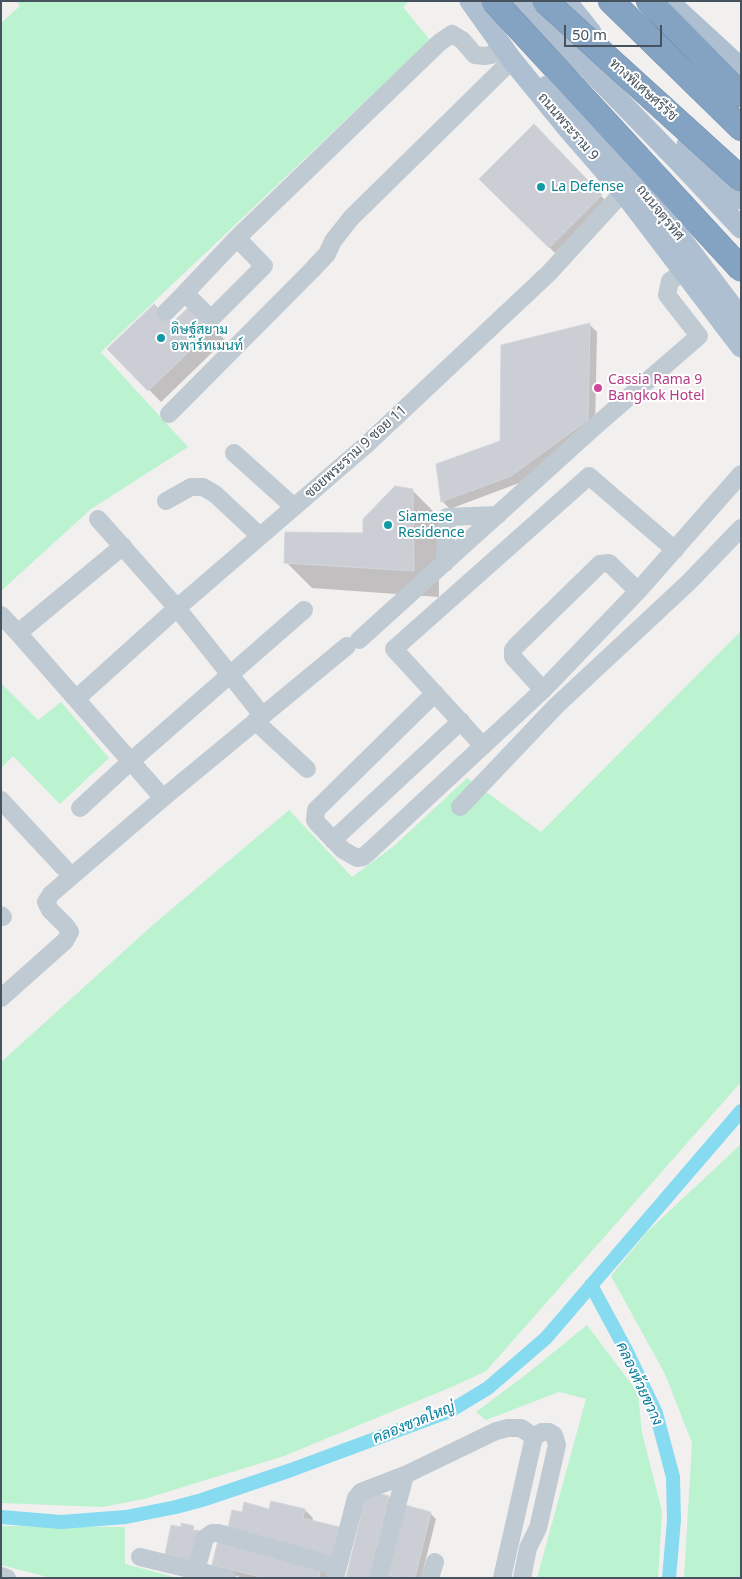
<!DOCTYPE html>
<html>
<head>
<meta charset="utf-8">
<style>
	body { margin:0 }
	#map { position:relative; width:742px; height:1579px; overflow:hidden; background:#f2efef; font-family:"Noto Sans",sans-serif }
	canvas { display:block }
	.frame { position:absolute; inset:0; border:2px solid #46535e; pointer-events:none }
	.scale { position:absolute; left:564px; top:25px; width:98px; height:22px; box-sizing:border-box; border:2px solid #46535e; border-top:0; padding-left:6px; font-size:15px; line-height:18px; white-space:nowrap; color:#46535e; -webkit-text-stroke:4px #fff; paint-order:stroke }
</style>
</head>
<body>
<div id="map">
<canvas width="742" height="1579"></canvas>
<div class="frame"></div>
<div class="scale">50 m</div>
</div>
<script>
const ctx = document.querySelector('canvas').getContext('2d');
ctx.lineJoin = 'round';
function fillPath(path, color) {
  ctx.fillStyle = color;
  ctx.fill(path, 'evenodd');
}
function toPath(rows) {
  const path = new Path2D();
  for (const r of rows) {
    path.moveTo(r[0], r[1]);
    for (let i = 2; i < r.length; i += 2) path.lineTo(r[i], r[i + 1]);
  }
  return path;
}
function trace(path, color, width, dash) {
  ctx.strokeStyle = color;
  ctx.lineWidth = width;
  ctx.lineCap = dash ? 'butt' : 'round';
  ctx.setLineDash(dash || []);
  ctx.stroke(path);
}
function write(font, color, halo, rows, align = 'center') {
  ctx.font = font + ' "Noto Sans",Sarabun,sans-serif';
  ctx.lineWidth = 4;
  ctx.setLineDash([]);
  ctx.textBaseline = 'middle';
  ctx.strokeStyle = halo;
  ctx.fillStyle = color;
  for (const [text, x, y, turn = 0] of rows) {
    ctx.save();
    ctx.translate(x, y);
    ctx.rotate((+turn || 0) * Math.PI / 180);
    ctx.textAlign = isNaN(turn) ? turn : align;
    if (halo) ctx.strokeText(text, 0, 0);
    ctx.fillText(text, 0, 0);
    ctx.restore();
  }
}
const green = toPath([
	[16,1,409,1,403,7,430,40,101,352,188,447,91,509,1,591,1,23,20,6],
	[741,631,741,1082,486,1371,454,1386,284,1456,144,1499,102,1507,1,1503,1,1062,154,924,289,810,352,877,394,846,467,778,541,832],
	[1,683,38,720,61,702,109,758,60,804,13,756,1,768],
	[741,1144,741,1578,684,1578,692,1443,665,1374,611,1276,646,1233],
	[587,1325,638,1393,642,1433,662,1511,658,1578,537,1578,586,1399,559,1392,486,1420,476,1412,528,1373],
	[1,1526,125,1527,125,1564,178,1578,51,1578,1,1565]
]);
const shadow = toPath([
	[534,126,607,202,555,253,481,179],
	[191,307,225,340,161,402,109,349,173,325],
	[589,324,597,332,595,428,519,483,450,509,442,501,501,442],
	[412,490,438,516,439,597,312,588,286,562,364,534],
	[389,1497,397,1505,379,1578,347,1578],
	[305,1510,313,1518,312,1521,339,1528,347,1536,340,1563,243,1513],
	[430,1513,436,1519,421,1578,389,1578,386,1574],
	[213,1564,321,1567,329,1575,328,1578,244,1578,221,1572]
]);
const canal = toPath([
	[591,1285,627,1352,656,1413,673,1477,674,1520,669,1578],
	[1,1517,61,1522,126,1517,176,1507,202,1500,291,1470,450,1411,488,1388,546,1338,741,1111]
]);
const building = toPath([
	[534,124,602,195,549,248,479,179,534,124],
	[154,304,172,323,191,305,214,328,148,391,107,349,154,304],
	[590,323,588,420,511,476,441,502,436,464,500,441,501,345,590,323],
	[395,486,413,489,414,571,284,563,285,532,363,533,363,519,395,486],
	[367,1490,389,1496,369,1578,346,1578,367,1490],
	[271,1501,305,1509,303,1518,339,1527,332,1556,237,1532,228,1528,232,1510,242,1512,244,1502,269,1509,271,1501],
	[401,1504,431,1512,415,1578,398,1578,384,1574,401,1504],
	[181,1523,194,1526,193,1530,201,1531,195,1561,165,1554,171,1525,181,1527,181,1523],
	[218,1540,321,1566,319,1578,265,1578,212,1565,218,1540]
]);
const minor = toPath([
	[237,238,264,266,211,319,185,293,237,238,440,42,452,34,462,40,475,55,484,56,491,55,501,46],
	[166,312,185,293],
	[169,414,312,270,327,254,333,241,351,218,512,60],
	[234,453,294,507],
	[166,501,191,487,203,487,215,494,260,536],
	[98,519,177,608,262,715],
	[445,563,447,517,498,515],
	[1,615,18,633,123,546],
	[18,633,163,798],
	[359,640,592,429,699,336,667,295,670,281,683,272],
	[543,690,513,657,513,650,516,646,600,564,609,563,638,591],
	[435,693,316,810,315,820,318,824,343,850,357,858,363,857,371,850,543,690,638,591,741,474],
	[76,699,177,608,366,445,549,273,623,192],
	[255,721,307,769],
	[483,746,394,649,589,476,675,550],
	[1,800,64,868],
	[460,807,556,706,689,582,741,528],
	[80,808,130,762,304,610],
	[333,840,461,721],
	[1,915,3,917],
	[1,998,65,941,70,932,66,926,50,910,46,902,51,894,163,798,347,646],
	[140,1557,227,1578],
	[196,1570,205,1538,212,1533,218,1533,338,1567],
	[1,1576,7,1578],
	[335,1578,356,1498,361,1492,405,1475,496,1431,508,1428,521,1428,534,1437,502,1578],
	[378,1578,405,1475],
	[430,1578,435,1562],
	[522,1578,528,1548,538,1528,557,1445,554,1435,549,1432,542,1432,534,1437]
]);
const major = toPath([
	[470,1,512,60,569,130,623,192,741,347],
	[523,1,680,163,741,228],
	[566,1,591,32],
	[668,1,741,68],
	[687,145,741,199]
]);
const highway = toPath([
	[611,1,741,128],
	[649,1,741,94]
]);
const majorBridge = toPath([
	[547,86,620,164,670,224,741,318]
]);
const highwayBridge = toPath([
	[494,1,741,269],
	[545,1,741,179]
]);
const markers = [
	[541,187,5,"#0f9aa8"],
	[161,338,5,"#0f9aa8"],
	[598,388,5,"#d1479c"],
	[388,525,5,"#0f9aa8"]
];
const streetNames = [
	["ทางพิเศษศรีรัช",643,90,42],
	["ถนนพระราม 9",568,127,49],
	["ถนนจตุรทิศ",660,213,51],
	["ซอยพระราม 9 ซอย 11",356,452,-42]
];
const cultureNames = [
	["La Defense",551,187],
	["ดิษฐ์สยาม",171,330],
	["อพาร์ทเมนท์",171,346],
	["Siamese",398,517],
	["Residence",398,533]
];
const hotelNames = [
	["Cassia Rama 9",608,380],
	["Bangkok Hotel",608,396]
];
const waterNames = [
	["คลองห้วยขวาง",639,1384,65],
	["คลองชวดใหญ่",414,1423,-22]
];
fillPath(green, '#bbf2d0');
fillPath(shadow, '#0003');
trace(canal, '#86dbf1', 14);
fillPath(building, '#cbced4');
trace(building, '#d3d5db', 1);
trace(highway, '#6f8dad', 26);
trace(minor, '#bfcad2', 18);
trace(major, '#adbfd0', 21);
trace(highway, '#84a2c1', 25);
trace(highwayBridge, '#6f8dad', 26, []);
trace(majorBridge, '#adbfd0', 21);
trace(highwayBridge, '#84a2c1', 25);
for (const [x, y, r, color] of markers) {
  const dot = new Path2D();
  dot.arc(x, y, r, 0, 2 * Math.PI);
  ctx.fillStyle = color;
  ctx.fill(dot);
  trace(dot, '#fff', 2);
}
write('14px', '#46535e', '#fff', streetNames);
write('14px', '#0d838f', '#fff', cultureNames, 'left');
write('14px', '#b23c85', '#fff', hotelNames, 'left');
write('italic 15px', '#067c9b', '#fff', waterNames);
</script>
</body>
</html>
